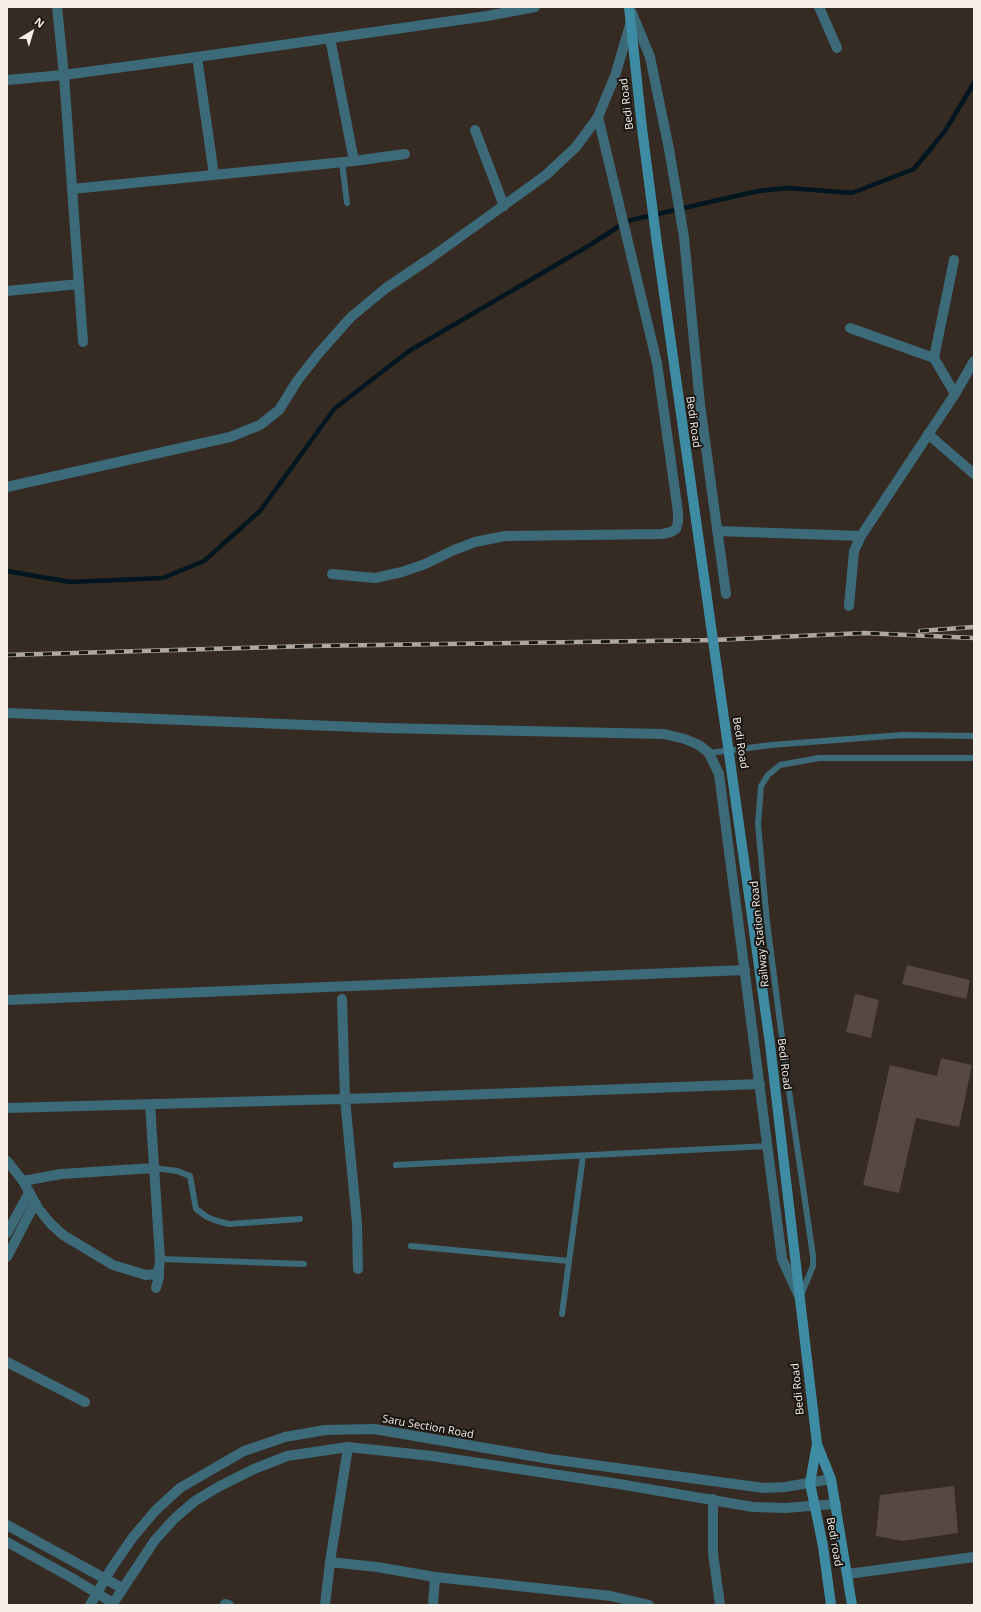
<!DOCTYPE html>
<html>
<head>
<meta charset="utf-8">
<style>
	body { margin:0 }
	#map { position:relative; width:981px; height:1612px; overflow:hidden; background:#352b23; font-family:"Open Sans",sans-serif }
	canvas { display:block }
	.frame { position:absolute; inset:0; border:8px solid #f5eee9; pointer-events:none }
	.north { position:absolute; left:12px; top:12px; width:40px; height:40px; -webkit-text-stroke:3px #191511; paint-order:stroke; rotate:38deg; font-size:11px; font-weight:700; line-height:16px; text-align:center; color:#f5eee9 }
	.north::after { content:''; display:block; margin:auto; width:14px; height:18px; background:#f5eee9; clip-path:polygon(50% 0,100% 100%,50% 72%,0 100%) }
</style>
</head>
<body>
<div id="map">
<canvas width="981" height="1612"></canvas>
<div class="frame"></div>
<div class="north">N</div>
</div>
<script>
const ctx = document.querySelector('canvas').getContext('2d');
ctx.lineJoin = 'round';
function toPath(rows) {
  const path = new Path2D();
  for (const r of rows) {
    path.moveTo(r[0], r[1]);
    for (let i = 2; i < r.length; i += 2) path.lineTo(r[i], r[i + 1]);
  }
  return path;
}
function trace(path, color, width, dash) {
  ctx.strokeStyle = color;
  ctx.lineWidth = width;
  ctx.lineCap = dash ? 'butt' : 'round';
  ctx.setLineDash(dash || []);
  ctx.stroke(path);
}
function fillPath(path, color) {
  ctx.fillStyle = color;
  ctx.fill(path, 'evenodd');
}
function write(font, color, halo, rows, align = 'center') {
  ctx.font = font + ' "Open Sans",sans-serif';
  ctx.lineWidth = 4;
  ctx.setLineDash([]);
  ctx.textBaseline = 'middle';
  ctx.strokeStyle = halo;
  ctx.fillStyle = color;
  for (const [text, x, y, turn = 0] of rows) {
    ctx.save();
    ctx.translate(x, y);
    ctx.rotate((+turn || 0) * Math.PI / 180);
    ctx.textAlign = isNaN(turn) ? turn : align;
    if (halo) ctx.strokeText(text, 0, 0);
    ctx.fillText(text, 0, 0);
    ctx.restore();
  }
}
const stream = toPath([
	[7,571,70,582,163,578,204,561,260,511,334,409,409,351,590,245,627,221,758,191,788,188,852,193,914,169,945,131,974,83]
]);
const building = toPath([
	[907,965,970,980,966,999,902,984],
	[855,994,879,1000,871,1038,846,1032],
	[941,1058,972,1065,959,1127,916,1118,899,1193,863,1185,890,1065,937,1076],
	[954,1486,958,1533,902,1541,876,1536,880,1495]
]);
const service = toPath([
	[342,162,347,203],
	[709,753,771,745,902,735,974,736],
	[396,1165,768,1146],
	[154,1168,177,1171,190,1176,196,1209,207,1217,217,1221,229,1224,300,1219],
	[411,1246,569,1261],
	[160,1259,304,1264],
	[801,1295,813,1266,813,1256,788,1084,767,922,758,824,761,786,768,775,780,765,819,758,974,758],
	[562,1314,583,1156]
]);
const minor = toPath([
	[57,7,64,75,83,342],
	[819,7,837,48],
	[632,13,650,57,669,149,684,237,700,404,726,594],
	[330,38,354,161],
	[197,57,214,175],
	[7,80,64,75,197,57,487,16,535,7],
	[475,130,504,206],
	[72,189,354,161,405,154],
	[7,291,79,284],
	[850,328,934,358,955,394],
	[934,358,954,260],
	[928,434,974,474],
	[7,487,230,437,260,425,279,410,297,381,319,353,351,317,386,288,432,257,546,175,576,147,598,117,615,76,630,25],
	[717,531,861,536],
	[332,574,375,578,402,572,425,564,454,550,475,542,505,536,662,534,671,532,676,529,678,522,678,512,657,363,598,117],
	[849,606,854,551,861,536,955,394,974,361],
	[7,713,383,728,664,734,685,739,699,745,709,753,719,774,782,1259,799,1296],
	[342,999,345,1099,357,1223,358,1269],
	[7,1000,745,970],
	[7,1108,379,1098,760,1084],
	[7,1161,23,1181,38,1208,50,1223,63,1235,113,1265,146,1275,155,1274,159,1269,160,1259,150,1104],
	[23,1181,61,1174,154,1168],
	[7,1233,29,1193],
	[7,1257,35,1203],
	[156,1288,159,1277,159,1269],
	[7,1362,85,1402],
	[713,1499,713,1553,720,1605],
	[7,1525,122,1588],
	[7,1542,72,1578,113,1603],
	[330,1562,377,1567,435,1577,611,1596,649,1605],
	[848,1574,974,1557],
	[225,1604,229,1605],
	[325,1605,330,1562,348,1447],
	[433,1605,435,1577]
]);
const tertiary = toPath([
	[90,1605,111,1569,133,1537,156,1510,180,1488,244,1451,285,1437,325,1430,374,1429,550,1459,764,1488,785,1487,831,1479],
	[112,1605,155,1540,175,1518,195,1501,218,1487,254,1469,287,1456,348,1447,432,1456,619,1484,753,1507,785,1508,836,1504]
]);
const secondary = toPath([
	[629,7,642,128,657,244],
	[770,1044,817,1444,810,1483,823,1546,831,1605],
	[817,1444,831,1479,852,1605]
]);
const rail = toPath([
	[920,631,974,627],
	[7,655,310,646,714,640,864,633,974,638]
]);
const secondaryBridge = toPath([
	[657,244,770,1044]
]);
const streetNames = [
	["Bedi Road",627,104,-97],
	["Bedi Road",693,422,82],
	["Bedi Road",740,743,81],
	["Railway Station Road",760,934,-96],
	["Bedi Road",784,1064,83],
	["Bedi Road",798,1389,-96],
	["Saru Section Road",428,1427,10],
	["Bedi road",834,1542,80]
];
trace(stream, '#011621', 4.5);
fillPath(building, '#554941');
trace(service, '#3d6a79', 6);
trace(minor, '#3d6a79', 10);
trace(tertiary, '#3d6a79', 10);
trace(secondary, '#3e8ca3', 10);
trace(rail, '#afa7a1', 4.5);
trace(rail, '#191511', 3, [9]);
trace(secondaryBridge, '#3e8ca3', 10);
write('11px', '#f5eee9', '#191511', streetNames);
</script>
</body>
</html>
